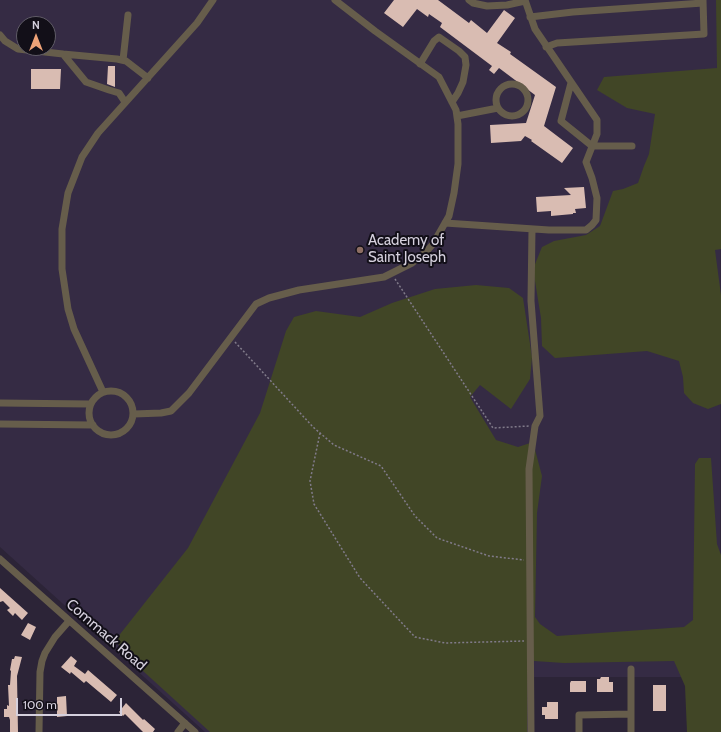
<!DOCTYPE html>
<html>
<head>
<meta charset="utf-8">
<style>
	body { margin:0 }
	#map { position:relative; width:721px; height:732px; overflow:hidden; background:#2c2437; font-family:Cabin,sans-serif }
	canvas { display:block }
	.north { position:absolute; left:16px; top:16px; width:40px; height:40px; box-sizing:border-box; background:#120f18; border:1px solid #605c67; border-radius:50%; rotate:0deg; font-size:11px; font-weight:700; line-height:16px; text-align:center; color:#d5d0dd }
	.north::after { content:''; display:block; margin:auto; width:14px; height:18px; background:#efa378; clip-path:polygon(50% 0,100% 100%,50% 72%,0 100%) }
	.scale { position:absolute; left:16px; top:698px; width:106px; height:18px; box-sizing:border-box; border:2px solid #d5d0dd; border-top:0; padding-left:5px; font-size:12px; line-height:14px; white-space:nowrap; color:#d5d0dd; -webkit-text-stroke:3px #120f18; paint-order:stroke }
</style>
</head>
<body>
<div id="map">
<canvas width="721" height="732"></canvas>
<div class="north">N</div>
<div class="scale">100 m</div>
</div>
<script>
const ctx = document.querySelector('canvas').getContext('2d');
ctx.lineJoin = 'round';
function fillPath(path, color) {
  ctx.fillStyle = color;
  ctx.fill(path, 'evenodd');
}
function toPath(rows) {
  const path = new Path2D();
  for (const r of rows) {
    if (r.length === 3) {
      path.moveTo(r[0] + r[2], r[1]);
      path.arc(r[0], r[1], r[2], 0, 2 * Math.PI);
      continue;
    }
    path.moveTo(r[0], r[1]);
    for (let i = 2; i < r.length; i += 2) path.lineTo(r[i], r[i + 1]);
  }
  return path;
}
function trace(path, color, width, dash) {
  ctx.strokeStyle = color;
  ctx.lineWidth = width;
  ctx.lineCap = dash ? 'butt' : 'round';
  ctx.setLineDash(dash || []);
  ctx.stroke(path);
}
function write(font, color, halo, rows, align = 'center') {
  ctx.font = font + ' Cabin,sans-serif';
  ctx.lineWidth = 4;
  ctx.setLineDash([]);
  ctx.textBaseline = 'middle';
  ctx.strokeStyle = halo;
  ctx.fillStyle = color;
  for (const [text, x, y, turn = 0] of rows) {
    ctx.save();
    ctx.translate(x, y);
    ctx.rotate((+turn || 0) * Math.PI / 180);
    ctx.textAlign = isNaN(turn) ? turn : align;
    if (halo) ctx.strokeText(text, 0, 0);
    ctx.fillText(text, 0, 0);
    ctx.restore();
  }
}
const built = toPath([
	[0,0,721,0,720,677,528,677,533,732,205,732,0,547],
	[24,24,48,24,48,48,24,48]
]);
const green = toPath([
	[716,0,721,0,721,249,715,250,721,295,721,404,708,409,693,403,684,393,683,377,679,361,647,351,555,358,542,346,541,318,533,269,542,247,554,241,586,235,600,226,613,191,623,189,638,183,644,166,649,154,655,114,627,108,597,90,604,77,717,68],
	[476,285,509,288,523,298,532,357,530,379,511,409,480,385,470,397,496,440,518,447,533,442,542,476,537,513,535,617,540,624,557,636,684,627,693,620,695,464,699,458,711,458,717,544,721,555,721,732,687,732,685,686,674,661,564,663,534,661,528,639,527,732,210,732,120,650,117,638,188,548,260,413,286,331,294,317,316,311,360,317,392,303,435,289]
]);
const building = toPath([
	[394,0,438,0,469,23,471,20,487,33,504,10,515,18,497,43,511,52,510,54,556,87,544,126,573,148,562,163,531,141,532,140,525,136,521,141,491,143,490,125,526,123,535,95,499,68,494,74,489,70,492,66,440,27,442,23,429,14,428,17,417,9,403,27,384,13],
	[108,66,115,66,115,87,107,84],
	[31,69,61,69,60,89,31,89],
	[584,187,586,208,575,209,576,213,573,213,573,214,551,216,551,211,537,212,536,197,571,195,564,188],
	[0,588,28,613,22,620,15,613,13,616,7,610,10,608,3,601,0,602],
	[28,623,36,627,30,640,21,635],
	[15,656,22,657,17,676,18,732,10,732,10,720,9,717,4,717,4,709,7,709,7,705,9,706,8,685,10,685,11,671,10,670,12,659,14,659],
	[71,656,77,661,74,666,85,674,88,670,117,695,111,702,86,681,84,683,71,672,70,674,61,667],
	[601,677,609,677,609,682,613,682,613,692,597,692,597,679,600,679],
	[571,681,586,681,586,692,570,692,570,683],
	[653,685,666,685,666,711,653,711],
	[66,696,67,716,57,717,57,697],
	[547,702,558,702,558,719,545,719,545,715,542,715,542,707,547,707],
	[126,703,143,720,144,719,155,729,153,732,143,732,125,714,123,716,119,712]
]);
const path = toPath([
	[395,279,493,428,529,426],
	[235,342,313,427,334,445,381,466,415,516,437,538,489,556,524,560],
	[320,433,310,481,314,504,360,578,415,637,445,643,524,641]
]);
const minor = toPath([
	[469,0,473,3,487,6,507,5,525,1],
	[530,17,573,12,703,3],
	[0,35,5,41,18,49,63,54,86,82,109,90,119,93,125,102],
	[546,47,557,43,704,34,703,0],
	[63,54,117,59,126,61,148,78],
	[123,60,128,15],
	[420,64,434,41,439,37,459,51,465,57,466,65,463,82,458,93,452,102],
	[571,83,561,121,592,146,632,146],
	[512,100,16],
	[457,116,498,108],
	[445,223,549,230,586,230,592,225,596,220,597,198,592,178,586,162,597,134,597,120,535,29,525,0],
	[111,413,22],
	[103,392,74,329,68,309,62,269,62,229,68,193,82,157,98,133,197,23,213,0],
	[0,403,90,404],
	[134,414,161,413,171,411,189,393,256,304,269,298,299,290,384,277,412,263,426,252,433,244,449,216,454,193,458,164,458,124,456,110,439,77,375,31,335,0],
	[0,424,93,425],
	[0,559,195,732],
	[631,669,631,732],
	[39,732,40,672,42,661,45,653,55,637,69,621],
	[178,732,185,723],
	[531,732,529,469,535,426,540,416,531,301,532,229],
	[579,732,579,715,631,714]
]);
const markers = [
	[360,250,4,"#8d6e63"]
];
const poiNames = [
	["Academy of",368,241],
	["Saint Joseph",368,258]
];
const streetNames = [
	["Commack Road",106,635,41]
];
fillPath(built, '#352b44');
fillPath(green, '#414626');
fillPath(building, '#d9bcb2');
trace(path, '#817b8a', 1.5, [2, 2]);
trace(minor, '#665d4b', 7);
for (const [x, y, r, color] of markers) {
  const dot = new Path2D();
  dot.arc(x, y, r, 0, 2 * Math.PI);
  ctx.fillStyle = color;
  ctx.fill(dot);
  trace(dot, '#120f18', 1.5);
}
write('15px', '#d5d0dd', '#120f18', poiNames, 'left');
write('15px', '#d5d0dd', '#120f18', streetNames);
</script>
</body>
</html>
